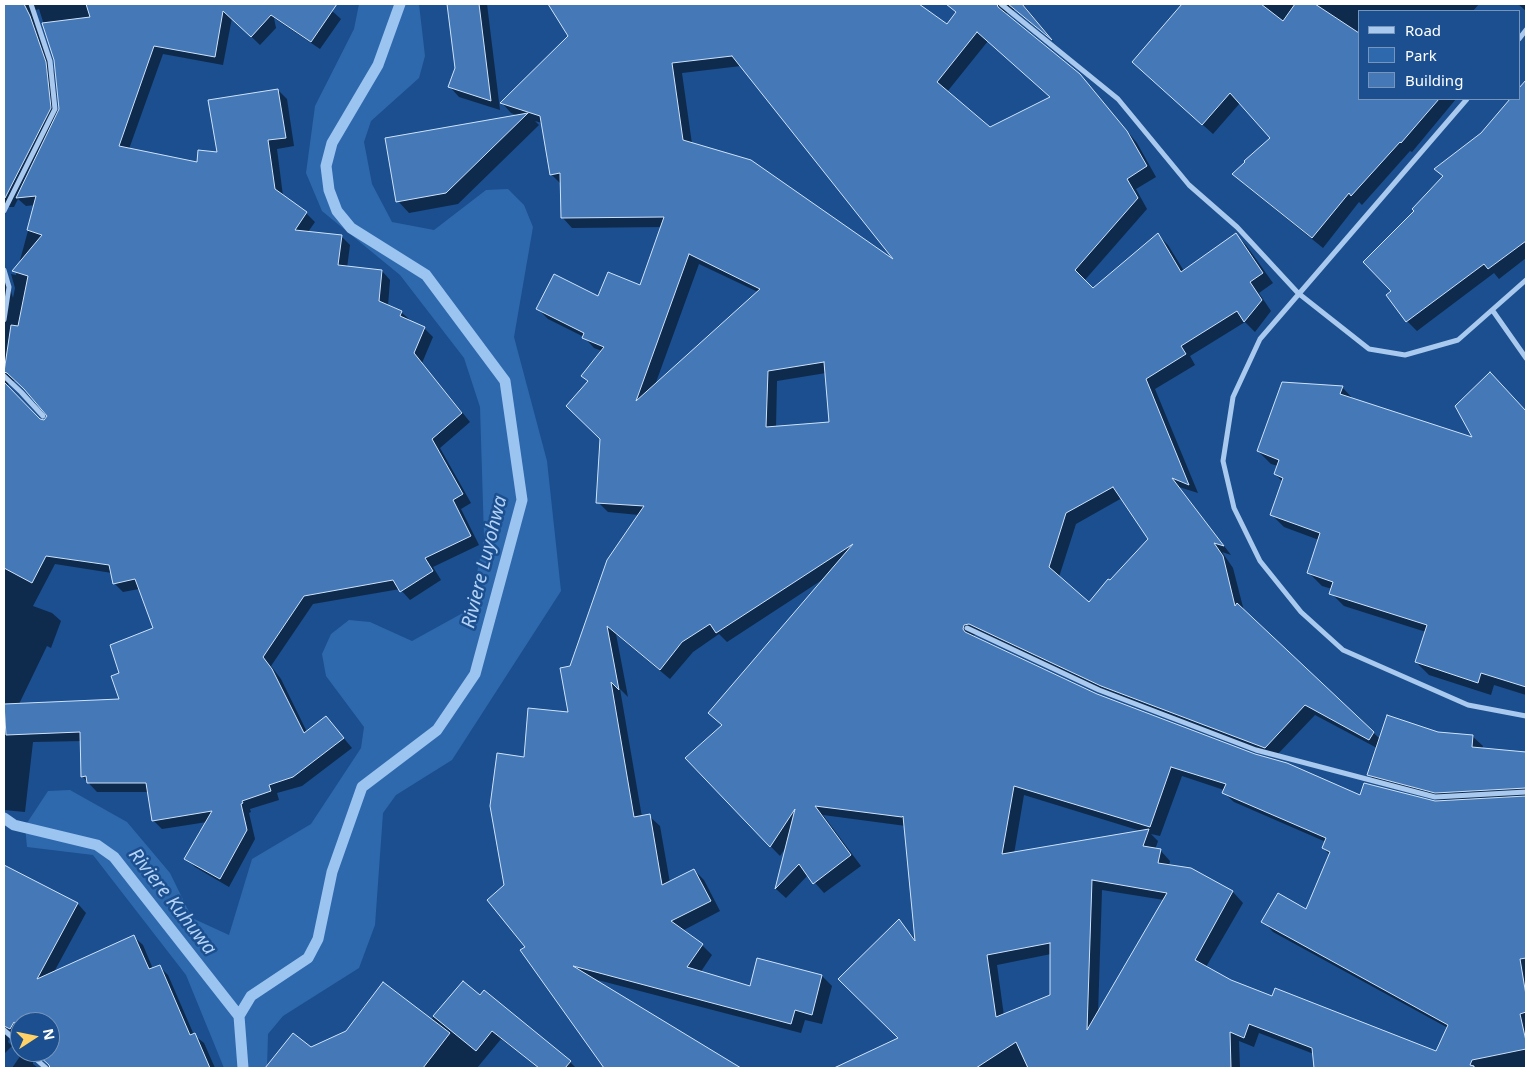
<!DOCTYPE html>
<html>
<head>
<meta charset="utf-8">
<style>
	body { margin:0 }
	#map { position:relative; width:1530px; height:1072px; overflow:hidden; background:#1b4f8f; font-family:"Noto Sans",sans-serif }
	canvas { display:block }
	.frame { position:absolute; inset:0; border:5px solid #fff; pointer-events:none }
	.legend { position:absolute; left:1358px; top:10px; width:162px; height:90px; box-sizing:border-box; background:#1b4f8f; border:1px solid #7695bc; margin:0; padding:6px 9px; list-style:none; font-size:15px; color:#fff }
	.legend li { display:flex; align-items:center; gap:10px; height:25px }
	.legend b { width:25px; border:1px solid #7695bc }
	.north { position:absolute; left:10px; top:1012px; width:50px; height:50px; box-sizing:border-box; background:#1b4f8f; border:1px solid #7695bc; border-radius:50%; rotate:79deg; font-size:14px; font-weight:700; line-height:20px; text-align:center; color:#fff }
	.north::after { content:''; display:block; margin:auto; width:18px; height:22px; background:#ffd166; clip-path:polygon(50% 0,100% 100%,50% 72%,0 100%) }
</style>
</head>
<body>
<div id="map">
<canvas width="1530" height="1072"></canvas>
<div class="frame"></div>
<ul class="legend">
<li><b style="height:6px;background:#a9c9ee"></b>Road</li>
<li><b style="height:14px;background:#2e69ad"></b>Park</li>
<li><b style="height:14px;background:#4478b7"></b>Building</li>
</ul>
<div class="north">N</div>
</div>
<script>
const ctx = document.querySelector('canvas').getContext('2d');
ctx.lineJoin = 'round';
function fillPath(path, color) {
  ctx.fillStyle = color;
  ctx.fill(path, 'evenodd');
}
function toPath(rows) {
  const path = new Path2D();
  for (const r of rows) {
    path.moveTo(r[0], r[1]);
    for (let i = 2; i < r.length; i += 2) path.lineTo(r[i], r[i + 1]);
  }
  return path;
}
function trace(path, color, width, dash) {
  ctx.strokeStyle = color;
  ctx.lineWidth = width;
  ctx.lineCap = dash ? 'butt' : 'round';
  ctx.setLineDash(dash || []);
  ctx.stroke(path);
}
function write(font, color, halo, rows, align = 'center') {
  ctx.font = font + ' "Noto Sans",sans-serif';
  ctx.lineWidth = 5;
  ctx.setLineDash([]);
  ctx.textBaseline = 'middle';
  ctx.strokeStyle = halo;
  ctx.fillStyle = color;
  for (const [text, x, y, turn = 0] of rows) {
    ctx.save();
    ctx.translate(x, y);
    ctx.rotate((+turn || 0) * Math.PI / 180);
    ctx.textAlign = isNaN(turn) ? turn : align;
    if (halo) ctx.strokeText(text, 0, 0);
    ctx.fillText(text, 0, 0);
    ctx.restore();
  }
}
const green = toPath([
	[359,4,419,4,425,56,419,78,371,121,364,142,372,184,392,222,434,230,486,190,508,189,524,205,533,227,514,337,547,461,561,591,452,760,396,795,383,813,375,925,359,968,283,1016,268,1034,267,1068,224,1068,186,975,93,855,27,847,25,826,48,791,70,790,127,822,170,873,192,918,229,935,252,859,311,824,361,748,364,727,326,676,322,654,331,634,349,620,370,622,412,641,470,609,484,537,480,407,464,358,400,275,322,211,306,173,315,106,354,29]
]);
const shadow = toPath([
	[4,4,334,4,331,10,341,19,320,49,274,18,276,28,260,45,232,18,223,65,163,54,129,149,199,163,218,153,278,90,287,99,294,146,277,149,283,196,306,213,315,222,308,232,341,236,350,245,347,268,382,271,390,280,388,306,401,312,410,320,409,322,424,328,433,337,422,363,470,422,440,448,471,503,461,509,479,545,433,567,441,580,410,600,400,589,313,604,271,666,281,679,307,732,326,717,352,748,302,786,277,793,279,800,250,809,251,812,249,813,255,839,229,887,195,867,186,859,207,822,162,829,153,820,148,792,97,792,82,776,82,741,33,742,25,812,4,810,4,277,8,281,13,298,15,288,11,274,16,275,35,205,26,206,18,199,14,207,4,207],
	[39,9,55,59,61,109,58,114,54,72,35,15,36,10],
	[10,381,17,381,47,412,48,418,44,422,39,420,9,389,8,385],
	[55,564,112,573,114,583,123,592,139,589,154,629,121,674,121,700,19,704,47,646,51,648,61,621,52,613,33,606],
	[449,4,487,4,500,110,459,97,450,87,456,68],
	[556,4,593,4,624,59,613,4,917,4,947,26,964,4,1023,4,1054,42,1015,10,1008,11,1006,15,1080,75,1090,86,1137,143,1156,177,1136,189,1147,209,1084,281,1093,290,1158,235,1168,245,1184,271,1236,235,1246,245,1273,283,1259,293,1271,311,1255,332,1245,322,1190,356,1195,365,1155,389,1198,493,1179,487,1231,555,1222,552,1233,568,1244,611,1380,739,1438,733,1472,736,1483,746,1482,749,1526,753,1526,1068,1316,1068,1314,1054,1259,1033,1254,1047,1239,1041,1240,1068,837,1068,900,1039,899,921,917,941,906,826,823,815,861,866,824,893,808,875,786,898,776,889,787,846,780,856,686,759,723,726,822,580,727,642,719,634,693,652,670,679,616,634,628,697,620,689,642,817,649,816,660,826,670,883,694,870,704,880,720,911,682,931,702,945,712,955,700,973,751,988,822,976,832,986,822,1024,805,1020,801,1033,590,978,721,1062,718,1068,606,1068,527,947,505,886,525,758,569,714,571,667,639,515,608,512,598,502,601,439,589,382,602,351,594,348,584,337,548,319,538,309,599,298,641,286,662,227,572,228,562,217,561,184,551,174,542,123,535,121,539,125,458,204,409,213,398,201,519,116,511,113,502,103,569,36,551,7],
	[988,41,1052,98,990,128,947,92],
	[741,66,898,263,692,144,682,73],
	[699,264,758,292,655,385],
	[826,373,831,423,776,427,777,381],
	[1122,498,1150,539,1089,604,1059,577,1076,524],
	[980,634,1112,696,1275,757,1315,715,1377,748,1368,774,1378,784,1444,802,1435,803,1361,796,1097,695,974,636,974,635],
	[1182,776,1224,790,1223,792,1234,802,1326,842,1323,848,1330,855,1307,911,1263,921,1273,932,1448,1028,1436,1053,1273,998,1230,981,1206,967,1243,903,1233,892,1190,869,1169,866,1170,861,1160,850,1155,850,1158,841,1151,834,1160,836],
	[1024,795,1144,832,1014,854],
	[1102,890,1164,900,1098,1015],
	[1051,954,1052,996,1004,1016,997,965],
	[1184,4,1479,4,1473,11,1359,11,1359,99,1456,99,1412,152,1410,151,1362,205,1359,202,1323,248,1244,184,1234,174,1272,138,1240,103,1213,134,1133,62],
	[1518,4,1526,4,1526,11],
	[1526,82,1526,258,1499,279,1494,273,1417,331,1407,321,1392,291,1416,211,1444,177,1435,169,1482,133,1511,99,1519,99,1519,90],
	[1502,386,1526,412,1526,695,1494,685,1491,695,1429,675,1416,662,1426,632,1344,606,1331,593,1332,589,1322,586,1309,573,1319,540,1284,527,1271,514,1283,482,1275,474,1278,466,1271,464,1258,451,1342,387,1355,401,1475,439],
	[4,867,78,904,86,913,54,972,134,937,143,945,153,969,159,966,168,975,194,1035,204,1043,215,1068,51,1068,50,1066,41,1057,36,1056,33,1058,33,1064,38,1068,12,1068,23,1052,50,1052,50,1022,20,1022,20,1038,15,1034,10,1035,8,1042,12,1046,4,1054],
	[463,982,481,997,570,1062,576,1068,539,1068,501,1039,477,1068,284,1068,274,1059,431,1020]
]);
const stream = toPath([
	[4,818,14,825,97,845,114,857,239,1016],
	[243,1068,239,1016,251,996,308,958,318,939,332,872,362,787,437,730,475,674,522,500,505,381,426,275,351,228,337,211,329,190,326,166,332,143,378,65,400,4]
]);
const building = toPath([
	[4,4,24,4,30,16,46,62,51,108,5,198,4,198,4,4],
	[86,4,337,4,311,42,271,15,251,37,223,11,215,57,154,46,119,146,197,162,198,150,217,152,208,100,278,89,286,138,268,140,275,189,307,212,295,230,342,235,338,265,382,270,379,301,402,311,400,316,425,327,414,353,462,413,432,439,463,494,453,500,471,536,425,558,433,571,400,592,393,580,304,596,263,657,272,669,304,733,326,716,344,738,293,777,269,785,271,791,242,801,243,803,241,804,247,830,220,879,184,859,212,811,152,821,146,783,87,783,86,776,81,777,80,732,6,735,4,704,119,699,111,676,119,673,110,645,153,628,135,579,113,584,109,565,46,556,32,583,4,568,4,382,40,419,44,420,47,416,24,389,7,373,4,372,11,325,18,326,28,276,12,271,42,235,27,230,36,196,16,198,59,109,54,60,42,23,90,17,86,4],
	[447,4,479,4,491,101,448,87,455,68,447,4],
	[548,4,919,4,947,24,956,12,946,4,997,4,998,7,1080,74,1127,131,1147,166,1127,179,1138,198,1075,270,1093,288,1158,233,1181,272,1236,233,1263,273,1250,282,1262,300,1244,322,1237,311,1181,346,1186,354,1146,379,1189,485,1172,478,1224,546,1214,543,1223,556,1235,606,1237,603,1374,732,1369,740,1305,705,1265,748,1101,686,969,624,964,625,963,629,965,632,1097,694,1255,754,1287,763,1360,795,1364,783,1435,801,1526,796,1526,958,1520,959,1526,995,1526,1012,1520,1014,1526,1041,1526,1049,1472,1060,1470,1065,1474,1066,1474,1068,1314,1068,1312,1048,1249,1024,1244,1038,1230,1032,1231,1068,1028,1068,1016,1042,976,1068,834,1068,898,1038,838,979,899,919,915,941,903,816,902,817,815,806,851,855,813,884,799,864,775,889,795,809,770,847,685,758,722,725,708,713,853,544,716,633,710,624,682,642,660,670,607,626,619,690,611,682,634,817,650,814,662,885,694,869,711,901,671,921,703,944,687,967,750,986,757,958,822,975,812,1015,795,1010,791,1024,573,966,741,1068,604,1068,520,950,525,947,487,900,504,885,490,806,497,753,524,757,528,708,568,712,560,668,570,666,607,560,644,506,596,503,600,439,566,406,588,381,581,376,604,347,582,338,584,333,536,309,554,274,598,296,608,272,640,285,664,217,561,218,560,173,550,175,540,116,500,103,568,36,548,4],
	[977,32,1050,97,990,127,937,82,977,32],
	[732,56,893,259,751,160,683,140,672,63,732,56],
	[689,254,760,289,636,401,689,254],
	[824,362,829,422,766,427,768,371,824,362],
	[1113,487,1148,539,1110,580,1108,579,1089,602,1049,567,1066,513,1113,487],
	[1171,767,1226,784,1222,793,1326,838,1322,848,1330,852,1306,909,1278,893,1261,922,1448,1025,1436,1051,1275,988,1272,996,1231,980,1195,960,1233,891,1191,868,1158,863,1161,849,1143,846,1149,829,1002,854,1014,786,1150,827,1171,767],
	[1092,880,1167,893,1087,1030,1092,880],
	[1050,943,1050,995,996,1017,987,955,1050,943],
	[1008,4,1022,4,1052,40,1008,4],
	[1182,4,1261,4,1283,21,1295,4,1315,4,1359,33,1359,99,1439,99,1401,143,1400,142,1351,196,1349,193,1312,238,1232,174,1245,162,1244,161,1270,138,1230,93,1202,125,1132,62,1182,4],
	[1526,80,1526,241,1488,269,1484,264,1406,322,1386,295,1391,291,1363,262,1414,211,1412,209,1443,176,1434,169,1481,133,1510,99,1519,99,1519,88,1526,80],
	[528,113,446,193,396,202,385,138,528,113],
	[1490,372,1526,411,1526,687,1481,673,1478,683,1415,662,1427,625,1329,594,1333,582,1307,573,1320,533,1270,515,1283,478,1274,474,1279,460,1257,451,1282,382,1343,386,1340,394,1472,437,1455,406,1490,372],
	[1387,715,1438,732,1473,735,1472,747,1526,752,1526,788,1435,793,1367,775,1387,715],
	[4,865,78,903,37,979,134,935,149,969,160,965,190,1035,195,1033,210,1068,50,1068,49,1065,39,1056,42,1052,50,1052,50,1022,20,1022,20,1027,14,1022,10,1029,4,1026,4,865],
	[463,981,480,995,484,990,571,1061,565,1068,539,1068,492,1031,476,1051,433,1016,463,981],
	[383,982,450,1033,423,1068,265,1068,293,1033,311,1047,346,1031,383,982]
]);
const street = toPath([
	[1001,4,1118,99,1189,185,1237,227,1298,293,1369,349,1405,355,1458,340,1526,280],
	[1519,39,1526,30],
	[1467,99,1260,339,1233,397,1223,461,1234,508,1260,561,1301,612,1343,650,1468,705,1526,716],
	[4,211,55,109,50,61,31,4],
	[4,270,9,287,4,320],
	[1493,311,1526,358],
	[4,376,21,392,43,416],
	[967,628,1099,690,1256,750,1435,797,1526,792],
	[4,1030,20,1044],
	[28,1052,46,1068]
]);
const waterNames = [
	["Riviere Luyohwa",485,562,-76],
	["Riviere Kuhuwa",172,902,52]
];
fillPath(green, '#2e69ad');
fillPath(shadow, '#0007');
trace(stream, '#9cc4f0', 11);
fillPath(building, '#4478b7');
trace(building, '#cfe3fa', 1);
trace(street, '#a9c9ee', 5);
write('italic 19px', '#b5d3f5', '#1b4f8f', waterNames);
</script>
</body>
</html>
